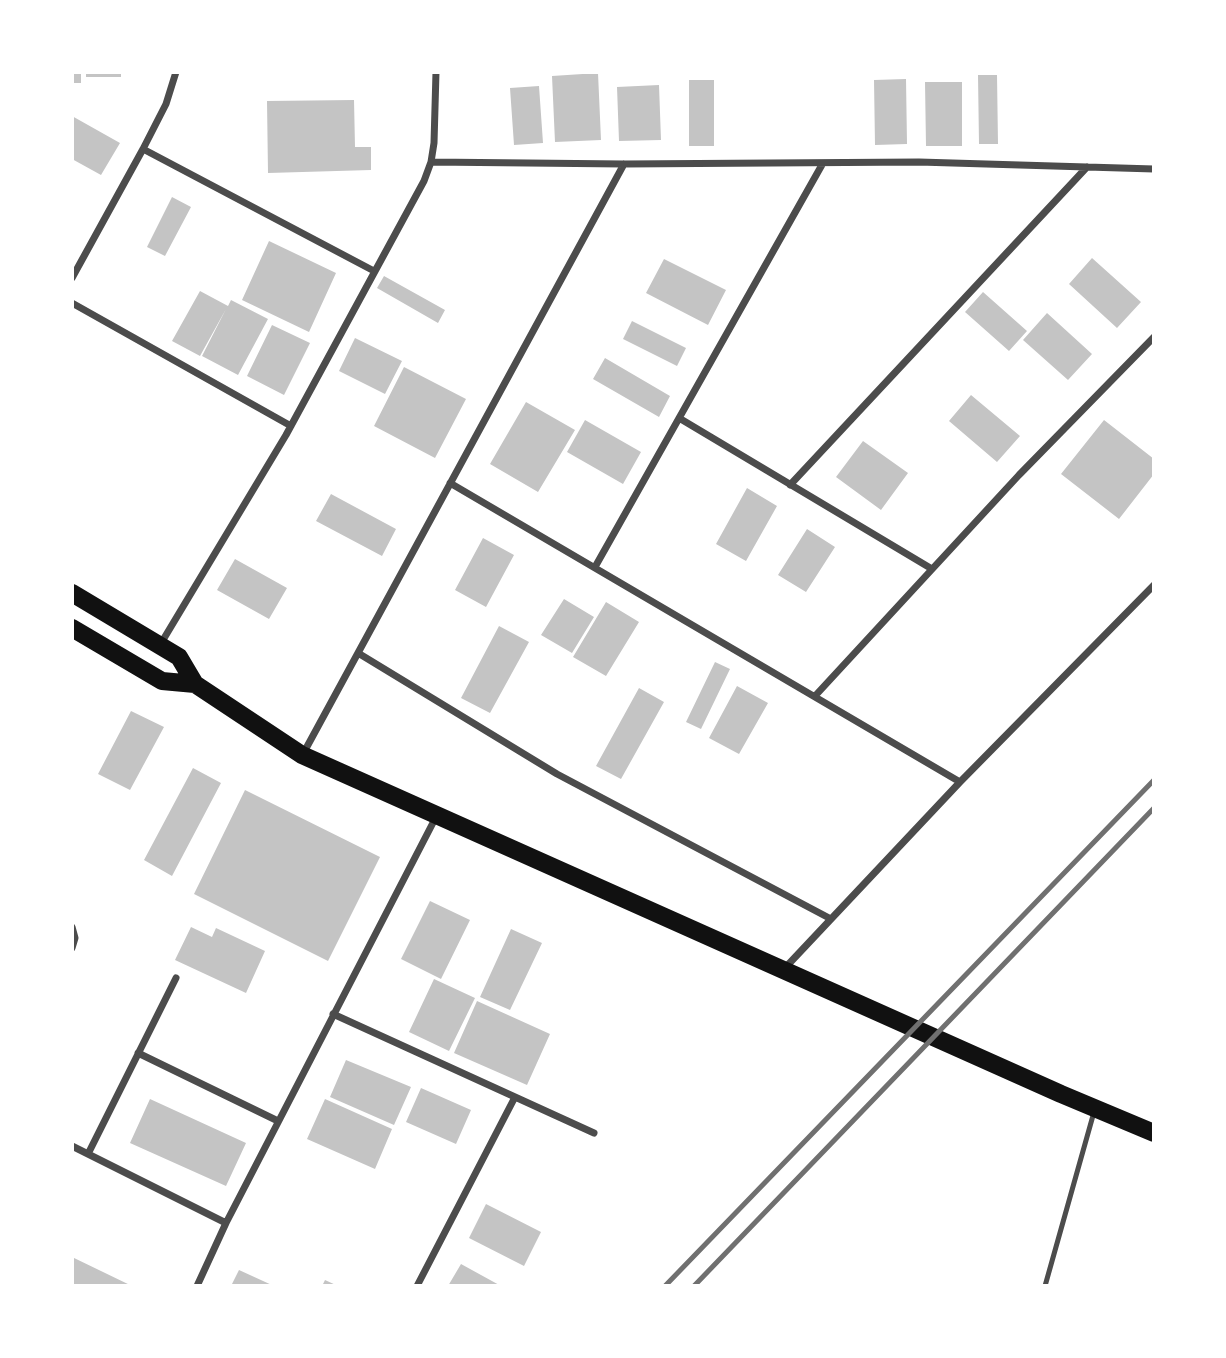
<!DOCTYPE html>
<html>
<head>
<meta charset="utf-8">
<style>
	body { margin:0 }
	#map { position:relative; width:1226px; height:1358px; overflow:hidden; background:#fff; font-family:"Space Grotesk",sans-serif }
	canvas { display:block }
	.frame { position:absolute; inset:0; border:74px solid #fff; pointer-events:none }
</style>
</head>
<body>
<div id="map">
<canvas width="1226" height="1358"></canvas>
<div class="frame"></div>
</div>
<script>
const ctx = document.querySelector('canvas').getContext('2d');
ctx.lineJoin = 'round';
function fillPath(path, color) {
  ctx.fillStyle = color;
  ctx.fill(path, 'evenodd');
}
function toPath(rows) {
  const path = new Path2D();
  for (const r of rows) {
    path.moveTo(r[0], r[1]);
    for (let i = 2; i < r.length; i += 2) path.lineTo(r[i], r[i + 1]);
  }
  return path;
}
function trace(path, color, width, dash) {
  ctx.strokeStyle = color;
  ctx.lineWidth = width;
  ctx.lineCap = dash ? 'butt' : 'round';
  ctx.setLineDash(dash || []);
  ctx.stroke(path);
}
const building = toPath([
	[72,72,81,72,81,83,72,83],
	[86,72,121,72,121,77,86,77],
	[598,73,601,140,555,142,552,76],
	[978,75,997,75,998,144,979,144],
	[906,79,907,144,875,145,874,80],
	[689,80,714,80,714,146,689,146],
	[925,82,962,82,962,146,926,146],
	[659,85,661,140,619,141,617,87],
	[539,86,543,143,514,145,510,88],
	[354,100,355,147,371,147,371,170,268,173,267,101],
	[72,116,120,143,101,175,72,159],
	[172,197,191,207,165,256,147,247],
	[269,241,336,273,309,332,242,300],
	[1092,258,1141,302,1117,328,1069,284],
	[664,259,726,290,708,325,646,293],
	[384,276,445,310,438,323,377,288],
	[200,291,228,306,231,300,268,319,238,375,202,356,226,309,200,356,172,341],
	[983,292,1027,331,1009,351,965,312],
	[1047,313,1092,354,1068,380,1023,340],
	[632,321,686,348,677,366,623,339],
	[272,325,310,343,284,395,247,376],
	[355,338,402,361,385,394,339,371],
	[605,358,670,396,659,417,593,379],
	[404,367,466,399,435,458,374,426],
	[971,395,1020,436,997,462,949,421],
	[526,402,575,430,538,492,490,464],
	[585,420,641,452,623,484,567,452],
	[1104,420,1154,459,1154,474,1119,519,1061,474],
	[863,441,908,473,881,510,836,477],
	[747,488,777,506,746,561,716,544],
	[331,494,396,529,382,556,316,521],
	[807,529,835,547,806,592,778,575],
	[483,538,514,555,486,607,455,590],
	[235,559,287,588,269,619,217,590],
	[564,599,594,617,572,653,541,635],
	[606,602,639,622,606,676,573,657],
	[499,626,529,642,490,713,461,698],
	[715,662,730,669,701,729,686,722],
	[737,686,768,703,739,754,709,738],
	[639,688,664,702,621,779,596,766],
	[131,711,164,727,130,790,98,774],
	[193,768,221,783,172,876,144,860],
	[245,790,380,857,328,961,194,894],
	[430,901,470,920,441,979,401,959],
	[191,927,212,937,216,928,265,951,246,993,175,960],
	[511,929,542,943,510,1010,480,997],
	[434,979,475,998,449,1051,409,1032],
	[477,1001,550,1034,527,1085,454,1053],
	[346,1060,411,1087,394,1125,330,1097],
	[421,1088,471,1110,456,1144,406,1122],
	[150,1099,246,1143,226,1186,130,1143],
	[325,1099,392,1129,375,1169,307,1139],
	[486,1204,541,1232,524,1266,469,1238],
	[72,1257,132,1286,72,1286],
	[461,1264,501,1286,448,1286],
	[239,1270,274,1286,231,1286],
	[325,1280,338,1286,322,1286]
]);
const service = toPath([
	[1045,1286,1094,1112]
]);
const minor = toPath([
	[143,149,374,271],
	[431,162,624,164,919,162,1154,169],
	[72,278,143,149,166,104,176,72],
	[72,303,291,426],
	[679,418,932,569],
	[450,483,960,782],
	[790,485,1087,167],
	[595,567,823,163],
	[160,645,286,435,424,181,431,162,434,143,436,72],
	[358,653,557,774,831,919],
	[815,696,1019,475,1154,337],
	[303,754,624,164],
	[72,927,75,938,72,948],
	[784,969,960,782,1154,585],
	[333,1014,594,1133],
	[138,1053,278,1121],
	[72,1146,226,1223],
	[88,1154,176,978],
	[197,1286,226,1223,437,815],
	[417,1286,515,1097]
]);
const primary = toPath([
	[72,593,179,657,195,684,302,755,1061,1094,1154,1133],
	[72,628,162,681,195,684]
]);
const rail = toPath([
	[665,1286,1154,780],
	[694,1286,1154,808]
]);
fillPath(building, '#c4c4c4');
trace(service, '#4c4c4c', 5);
trace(minor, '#4c4c4c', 7);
trace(primary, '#111', 18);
trace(rail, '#707070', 5);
</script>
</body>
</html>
